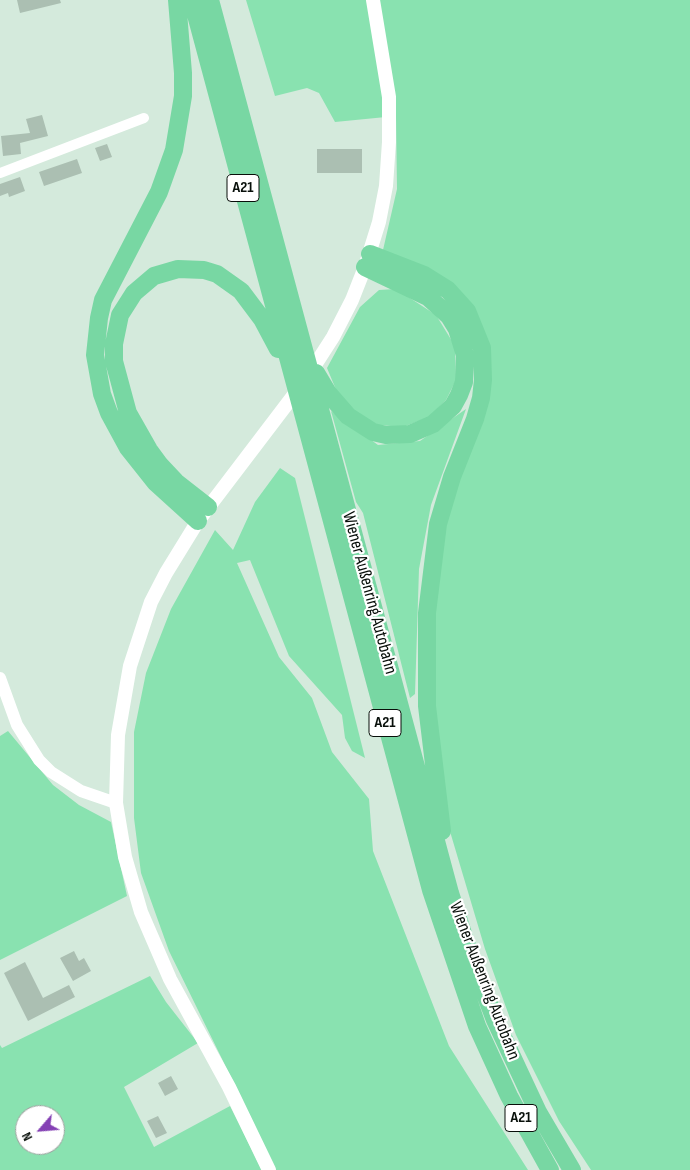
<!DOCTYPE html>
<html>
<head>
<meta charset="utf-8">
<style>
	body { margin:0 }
	#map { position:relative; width:690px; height:1170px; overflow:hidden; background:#d4eadc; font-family:"Sofia Sans Condensed",sans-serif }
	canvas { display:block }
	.north { position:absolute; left:15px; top:1105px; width:50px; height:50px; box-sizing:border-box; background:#fff; border:1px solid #9c9f9d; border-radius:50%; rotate:243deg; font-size:14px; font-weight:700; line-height:20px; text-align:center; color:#080f0a }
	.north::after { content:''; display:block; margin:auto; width:18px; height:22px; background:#8440b4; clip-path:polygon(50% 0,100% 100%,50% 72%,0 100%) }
</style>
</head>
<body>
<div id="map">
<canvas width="690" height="1170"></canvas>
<div class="north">N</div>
</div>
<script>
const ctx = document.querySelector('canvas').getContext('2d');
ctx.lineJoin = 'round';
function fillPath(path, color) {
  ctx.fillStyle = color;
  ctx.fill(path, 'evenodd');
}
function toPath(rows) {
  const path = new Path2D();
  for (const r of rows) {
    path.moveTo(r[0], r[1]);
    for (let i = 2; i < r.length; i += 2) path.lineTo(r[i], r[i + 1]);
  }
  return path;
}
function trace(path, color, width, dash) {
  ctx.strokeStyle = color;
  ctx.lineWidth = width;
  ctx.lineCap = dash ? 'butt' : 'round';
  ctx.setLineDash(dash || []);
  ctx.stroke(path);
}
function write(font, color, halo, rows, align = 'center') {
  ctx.font = font + ' "Sofia Sans Condensed",sans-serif';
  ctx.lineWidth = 4.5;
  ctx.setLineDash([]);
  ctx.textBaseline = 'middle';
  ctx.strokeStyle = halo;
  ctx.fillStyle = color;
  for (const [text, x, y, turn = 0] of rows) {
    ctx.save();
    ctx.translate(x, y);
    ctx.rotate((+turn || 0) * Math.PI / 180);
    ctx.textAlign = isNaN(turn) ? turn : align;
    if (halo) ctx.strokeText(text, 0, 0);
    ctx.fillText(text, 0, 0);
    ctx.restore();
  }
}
const green = toPath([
	[246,0,690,0,690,1170,591,1170,559,1121,516,1035,485,949,446,818,436,718,431,619,444,517,485,401,474,310,383,250,397,189,396,116,335,122,319,93,307,88,275,96],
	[396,289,436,315,455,346,456,380,446,400,429,417,403,427,378,425,356,414,337,392,327,368,360,307,379,290],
	[466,409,431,505,419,569,415,694,410,698,363,513,356,502,331,411,378,445,420,441],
	[280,468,295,478,365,758,352,751,345,738,342,715,289,656,250,560,237,563,279,657,312,698,332,752,369,799,373,851,449,1046,528,1170,275,1170,251,1118,169,951,141,873,134,818,134,732,146,673,171,609,215,530,233,550,255,502],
	[8,731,53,785,79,805,111,822,127,896,0,960,0,736],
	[150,976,166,1002,198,1043,124,1087,154,1147,230,1106,262,1170,0,1170,0,1045,2,1048],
	[25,1115,55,1115,55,1145,25,1145]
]);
const building = toPath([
	[17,0,60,0,61,3,20,13],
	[42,115,48,136,20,143,21,154,3,156,1,136,30,133,26,119],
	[107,144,112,157,100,161,95,148],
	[317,149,362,149,362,173,317,173],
	[77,159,82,173,44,186,39,172],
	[20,177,25,191,9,197,8,193,0,196,0,184],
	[74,951,79,961,84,958,91,971,73,981,60,958],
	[25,962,43,998,69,985,75,997,28,1021,4,973],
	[171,1076,178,1089,165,1096,158,1083],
	[158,1116,167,1133,156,1138,147,1121]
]);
const minor = toPath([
	[0,173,144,118]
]);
const tertiary = toPath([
	[0,678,17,725,39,760,51,772,81,791,116,803]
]);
const secondary = toPath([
	[269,1170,229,1087,170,979,141,912,125,857,116,803,118,735,130,666,151,602,166,573,198,521,306,379,333,337,352,300,365,267,379,222,386,186,389,142,389,97,373,0]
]);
const motorway = toPath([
	[177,0,183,73,183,96,174,150,159,192,103,300,99,318,95,355,102,394,109,413,128,448,155,482,198,521],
	[192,0,431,890,477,1026,509,1096,550,1170],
	[210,0,450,893,467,946,495,1020,538,1112,572,1170],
	[370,254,424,275,448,290,467,311,482,348,483,380,481,398,475,419,452,477,438,524,427,613,427,706,442,831],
	[316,373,328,393,348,416,373,432,386,435,410,434,433,424,453,406,459,395,464,382,465,355,457,329,449,316,428,297,365,267],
	[208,507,176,482,160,465,149,450,128,413,114,361,114,344,120,315,134,293,154,276,178,269,204,270,217,274,241,291,262,319,278,349]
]);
const shields = [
	[243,188,32],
	[385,723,32],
	[521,1118,32]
];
const shieldNames = [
	["A21",243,188],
	["A21",385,723],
	["A21",521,1118]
];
const streetNames = [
	["Wiener Außenring Autobahn",369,593,75],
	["Wiener Außenring Autobahn",484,981,69]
];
fillPath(green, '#89e2b0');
fillPath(building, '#abbfb2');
trace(minor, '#fff', 10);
trace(tertiary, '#fff', 12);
trace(secondary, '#fff', 14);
trace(motorway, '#78d7a3', 18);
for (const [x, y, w] of shields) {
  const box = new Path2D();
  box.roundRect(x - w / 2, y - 13.5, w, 27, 4);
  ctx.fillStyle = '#fff';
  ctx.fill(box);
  trace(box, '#080f0a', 1);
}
write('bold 16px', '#080f0a', null, shieldNames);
write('18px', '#080f0a', '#fff', streetNames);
</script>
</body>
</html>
